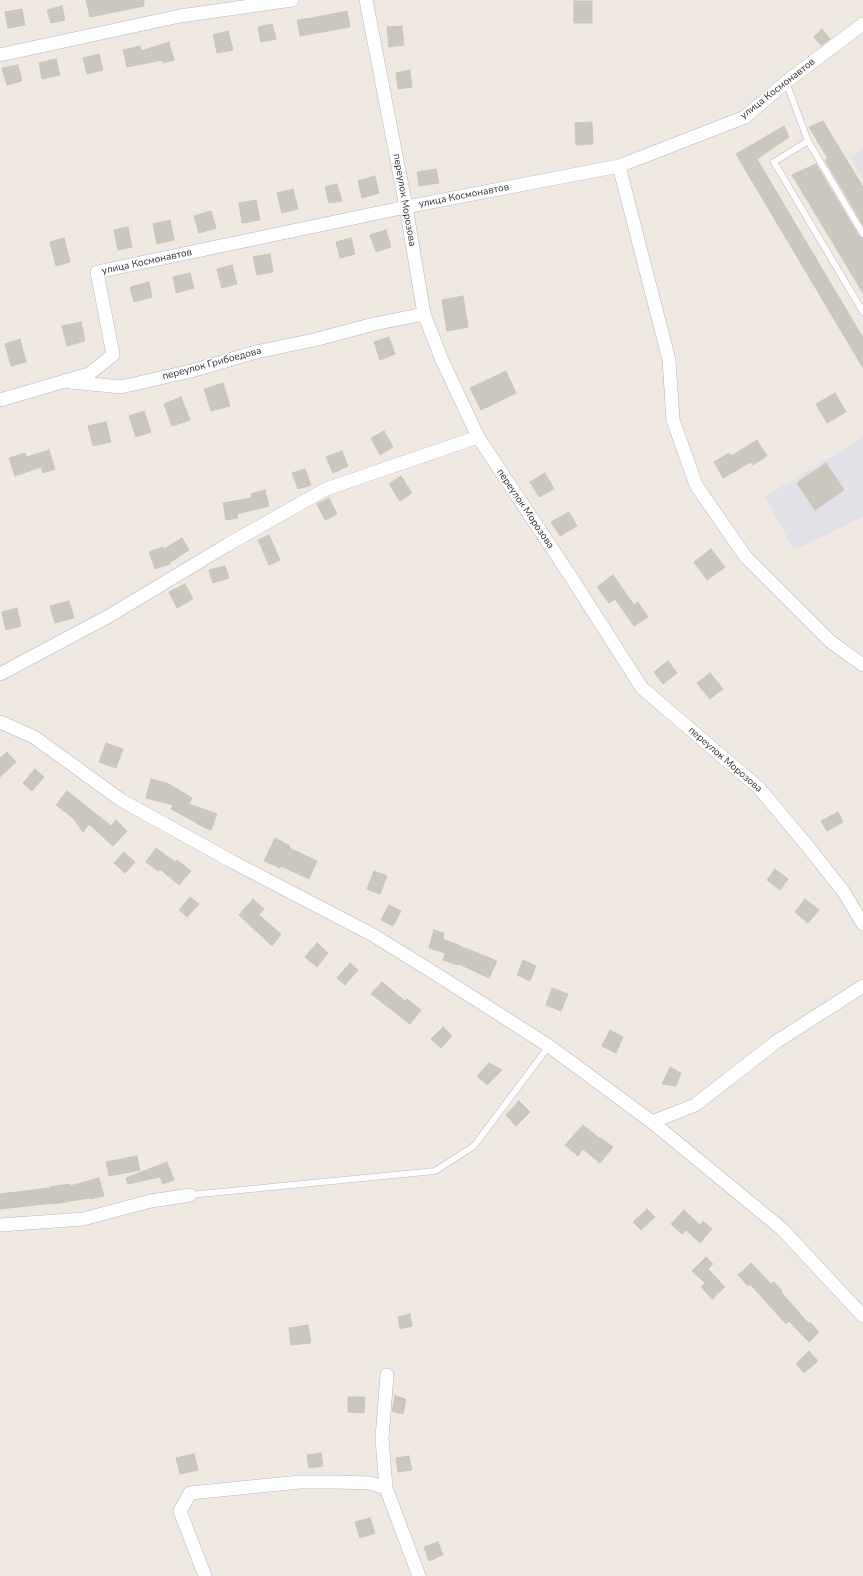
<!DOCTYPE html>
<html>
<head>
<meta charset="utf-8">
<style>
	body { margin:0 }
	canvas { display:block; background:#efe9e1 }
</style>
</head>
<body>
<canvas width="863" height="1576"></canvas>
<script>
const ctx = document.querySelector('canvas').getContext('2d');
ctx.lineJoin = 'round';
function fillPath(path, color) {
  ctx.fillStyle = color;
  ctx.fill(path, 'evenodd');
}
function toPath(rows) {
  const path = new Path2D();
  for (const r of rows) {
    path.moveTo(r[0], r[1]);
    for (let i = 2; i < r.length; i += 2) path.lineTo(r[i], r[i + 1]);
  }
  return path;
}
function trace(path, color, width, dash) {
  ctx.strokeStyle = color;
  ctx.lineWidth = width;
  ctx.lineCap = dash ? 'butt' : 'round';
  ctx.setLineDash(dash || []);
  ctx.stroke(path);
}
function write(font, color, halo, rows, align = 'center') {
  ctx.font = font + ' "Nunito Sans",sans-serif';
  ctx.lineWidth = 3;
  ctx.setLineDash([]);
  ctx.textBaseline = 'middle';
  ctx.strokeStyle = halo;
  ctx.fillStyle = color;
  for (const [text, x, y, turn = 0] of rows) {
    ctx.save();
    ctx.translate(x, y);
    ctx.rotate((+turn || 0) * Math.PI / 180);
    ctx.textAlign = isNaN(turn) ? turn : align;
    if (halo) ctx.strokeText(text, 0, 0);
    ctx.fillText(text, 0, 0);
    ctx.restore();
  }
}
const industrial = toPath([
	[863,149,863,179,850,157],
	[863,437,863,517,794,550,765,497]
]);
const building = toPath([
	[86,0,144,0,144,6,90,17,86,0],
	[574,1,592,1,592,23,574,23,574,1],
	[62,6,65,20,51,23,47,10,62,6],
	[22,9,25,25,8,28,5,12,22,9],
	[347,11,350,27,300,36,297,20,312,18,347,11],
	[272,24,276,39,261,42,258,27,272,24],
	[402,26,404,45,389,47,387,27,402,26],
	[822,29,830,39,821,45,814,37,822,29],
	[228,31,233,50,217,53,213,35,228,31],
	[169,42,174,60,163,63,162,60,127,67,123,50,140,46,141,51,169,42],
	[99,54,103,70,87,74,83,58,99,54],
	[56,59,60,75,42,79,39,63,56,59],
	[18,65,22,81,7,85,2,68,18,65],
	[410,70,412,87,398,89,396,73,410,70],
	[823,121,863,187,863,225,825,160,828,159,809,127,823,121],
	[592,122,593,144,576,145,575,123,592,122],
	[784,126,789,137,757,159,863,338,863,368,736,154,784,126],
	[816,164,859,236,863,238,863,293,792,175,816,164],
	[436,169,439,183,419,186,417,172,436,169],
	[375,176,379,193,362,198,358,181,375,176],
	[337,184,342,201,329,203,325,187,337,184],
	[293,189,298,209,282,213,277,193,293,189],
	[256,200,260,220,242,223,239,203,256,200],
	[211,211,216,228,199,233,194,216,211,211],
	[170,220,174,240,157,244,153,224,170,220],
	[128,227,132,247,118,250,114,230,128,227],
	[386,230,391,247,376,252,370,235,386,230],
	[64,238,70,262,56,266,50,242,64,238],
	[351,238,355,254,340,258,336,242,351,238],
	[270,254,273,272,257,275,253,257,270,254],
	[232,265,237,284,222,288,217,269,232,265],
	[190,273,194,288,176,293,173,277,190,273],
	[149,282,152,297,134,302,130,287,149,282],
	[463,296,468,327,447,331,442,300,463,296],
	[81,322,85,341,67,346,62,326,81,322],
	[389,337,395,354,380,360,374,342,389,337],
	[20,339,26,362,11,366,5,344,20,339],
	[506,371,516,393,481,410,470,388,506,371],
	[223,383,230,406,211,411,204,389,223,383],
	[835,393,846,412,827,423,816,404,835,393],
	[181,397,190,420,172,426,164,404,181,397],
	[144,411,151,432,136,437,129,416,144,411],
	[106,422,111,442,93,446,88,426,106,422],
	[384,431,393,447,380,455,371,438,384,431],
	[757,440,767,456,753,465,751,462,723,478,714,462,729,453,731,456,757,440],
	[49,450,55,469,43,473,41,467,15,476,9,458,25,453,27,457,49,450],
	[342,451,348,466,333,473,326,457,342,451],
	[826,463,844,490,815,510,797,483,826,463],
	[305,469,311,485,298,489,292,473,305,469],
	[545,473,554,489,539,497,530,482,545,473],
	[401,476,412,493,400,501,389,484,401,476],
	[265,490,269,506,237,514,238,518,226,520,223,503,252,498,251,494,265,490],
	[329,498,337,514,325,520,317,504,329,498],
	[569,512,577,526,560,536,551,522,569,512],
	[269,535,280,560,269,565,258,540,269,535],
	[182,538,189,550,169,563,170,564,155,569,149,552,163,547,164,549,182,538],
	[711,549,725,567,707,580,694,562,711,549],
	[225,566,229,578,213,583,209,570,225,566],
	[613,575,634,605,638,602,648,617,634,626,615,599,609,603,597,587,613,575],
	[185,584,193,599,177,608,169,592,185,584],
	[69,601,74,618,55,623,50,606,69,601],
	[17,608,21,626,6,630,2,612,17,608],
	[668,661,677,673,663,684,654,672,668,661],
	[710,673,723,689,710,699,697,683,710,673],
	[106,743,123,749,116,768,99,762,106,743],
	[7,752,16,762,0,777,0,758,7,752],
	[35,769,44,777,32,791,23,783,35,769],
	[151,779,167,783,192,798,189,804,217,814,211,830,197,824,197,823,171,809,173,805,146,798,151,779],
	[67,791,111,826,116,820,127,831,113,846,89,824,83,832,73,818,56,805,67,791],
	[838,812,843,822,827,831,821,821,838,812],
	[275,838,290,846,289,848,317,861,309,879,281,866,280,868,264,861,275,838],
	[156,848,175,862,177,860,191,871,179,885,160,869,158,871,146,862,156,848],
	[124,852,135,862,125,873,114,863,124,852],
	[775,869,788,879,780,890,767,880,775,869],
	[374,871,387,876,380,894,367,889,374,871],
	[190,897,199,904,187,917,179,910,190,897],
	[253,899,264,909,259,915,281,934,272,946,239,915,253,899],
	[805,899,819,910,808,923,795,912,805,899],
	[389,905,401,911,393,926,381,920,389,905],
	[434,930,444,933,443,939,497,961,489,978,459,964,458,965,443,960,445,953,429,948,434,930],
	[317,943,328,953,317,967,305,957,317,943],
	[523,960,536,966,530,981,517,975,523,960],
	[350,963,358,970,345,985,337,978,350,963],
	[382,982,405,1001,407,999,421,1010,410,1024,371,994,382,982],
	[552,988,568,994,561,1011,546,1005,552,988],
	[443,1027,452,1036,441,1048,431,1039,443,1027],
	[610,1030,623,1037,616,1053,602,1046,610,1030],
	[489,1063,502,1070,487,1085,477,1076,489,1063],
	[670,1067,681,1073,676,1086,662,1084,670,1067],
	[519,1101,530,1112,516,1126,506,1115,519,1101],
	[583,1125,600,1139,601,1138,613,1147,600,1163,583,1149,578,1156,565,1145,583,1125],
	[137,1156,140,1170,109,1176,106,1162,137,1156],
	[167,1162,174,1180,163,1184,160,1177,128,1184,126,1178,167,1162],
	[99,1178,104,1196,90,1199,89,1198,53,1204,53,1203,0,1209,0,1194,50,1188,50,1187,70,1184,70,1186,99,1178],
	[647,1209,655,1217,641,1230,633,1222,647,1209],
	[684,1210,700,1225,703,1221,712,1229,700,1243,686,1230,682,1234,671,1224,684,1210],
	[706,1257,713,1264,708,1269,725,1287,712,1299,701,1287,705,1283,692,1271,706,1257],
	[751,1263,771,1284,774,1282,782,1291,781,1292,809,1324,810,1322,819,1332,809,1342,789,1321,786,1324,750,1284,748,1286,738,1275,751,1263],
	[410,1314,412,1326,400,1329,398,1317,410,1314],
	[308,1325,311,1343,291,1345,289,1328,308,1325],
	[809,1351,818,1361,804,1373,796,1364,809,1351],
	[395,1396,406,1399,403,1414,392,1411,395,1396],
	[348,1397,365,1397,364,1413,348,1412,348,1397],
	[321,1453,323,1466,309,1468,307,1455,321,1453],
	[194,1454,198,1470,180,1474,176,1458,194,1454],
	[409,1456,412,1470,398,1472,396,1458,409,1456],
	[370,1518,375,1533,360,1538,355,1522,370,1518],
	[438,1542,443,1555,429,1561,424,1547,438,1542]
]);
const service = toPath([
	[786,82,808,141,863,234],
	[808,141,774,162,863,312],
	[190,1195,435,1171,474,1146,549,1046]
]);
const minor = toPath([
	[366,0,406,207,424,314,442,360,478,437,571,577,642,688,759,788,805,843,843,891,863,924],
	[0,55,180,16,292,0],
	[619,166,669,360,673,420,696,485,745,556,831,642,863,665],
	[71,382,121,387,191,371,256,352,314,340,374,324,424,314],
	[0,400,89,374,113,355,97,272,406,207,619,166,745,117,786,82,863,24],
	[0,674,109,616,227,545,326,489,478,437],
	[0,722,34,737,121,800,233,862,373,935,436,974,549,1046,652,1122,695,1105,776,1042,863,986],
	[652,1122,782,1229,863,1316],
	[0,1225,83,1219,151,1201,190,1195],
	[386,1488,382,1438,387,1375],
	[205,1576,180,1511,190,1493,300,1482,336,1482,370,1483,386,1488,419,1576]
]);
const streetNames = [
	["улица Космонавтов",778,89,-38],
	["улица Космонавтов",464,196,-11],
	["переулок Морозова",404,200,80],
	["улица Космонавтов",147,262,-12],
	["переулок Грибоедова",212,364,-15],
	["переулок Морозова",525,509,56],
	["переулок Морозова",725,760,41]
];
fillPath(industrial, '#e3e1e8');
fillPath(building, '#cbc7bf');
trace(building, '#cbc5ba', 1);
trace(service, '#b4b7c1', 7);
trace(minor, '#b4b7c1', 14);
trace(service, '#fff', 6);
trace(minor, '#fff', 13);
write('10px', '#2e2e2e', '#fff', streetNames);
</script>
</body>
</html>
